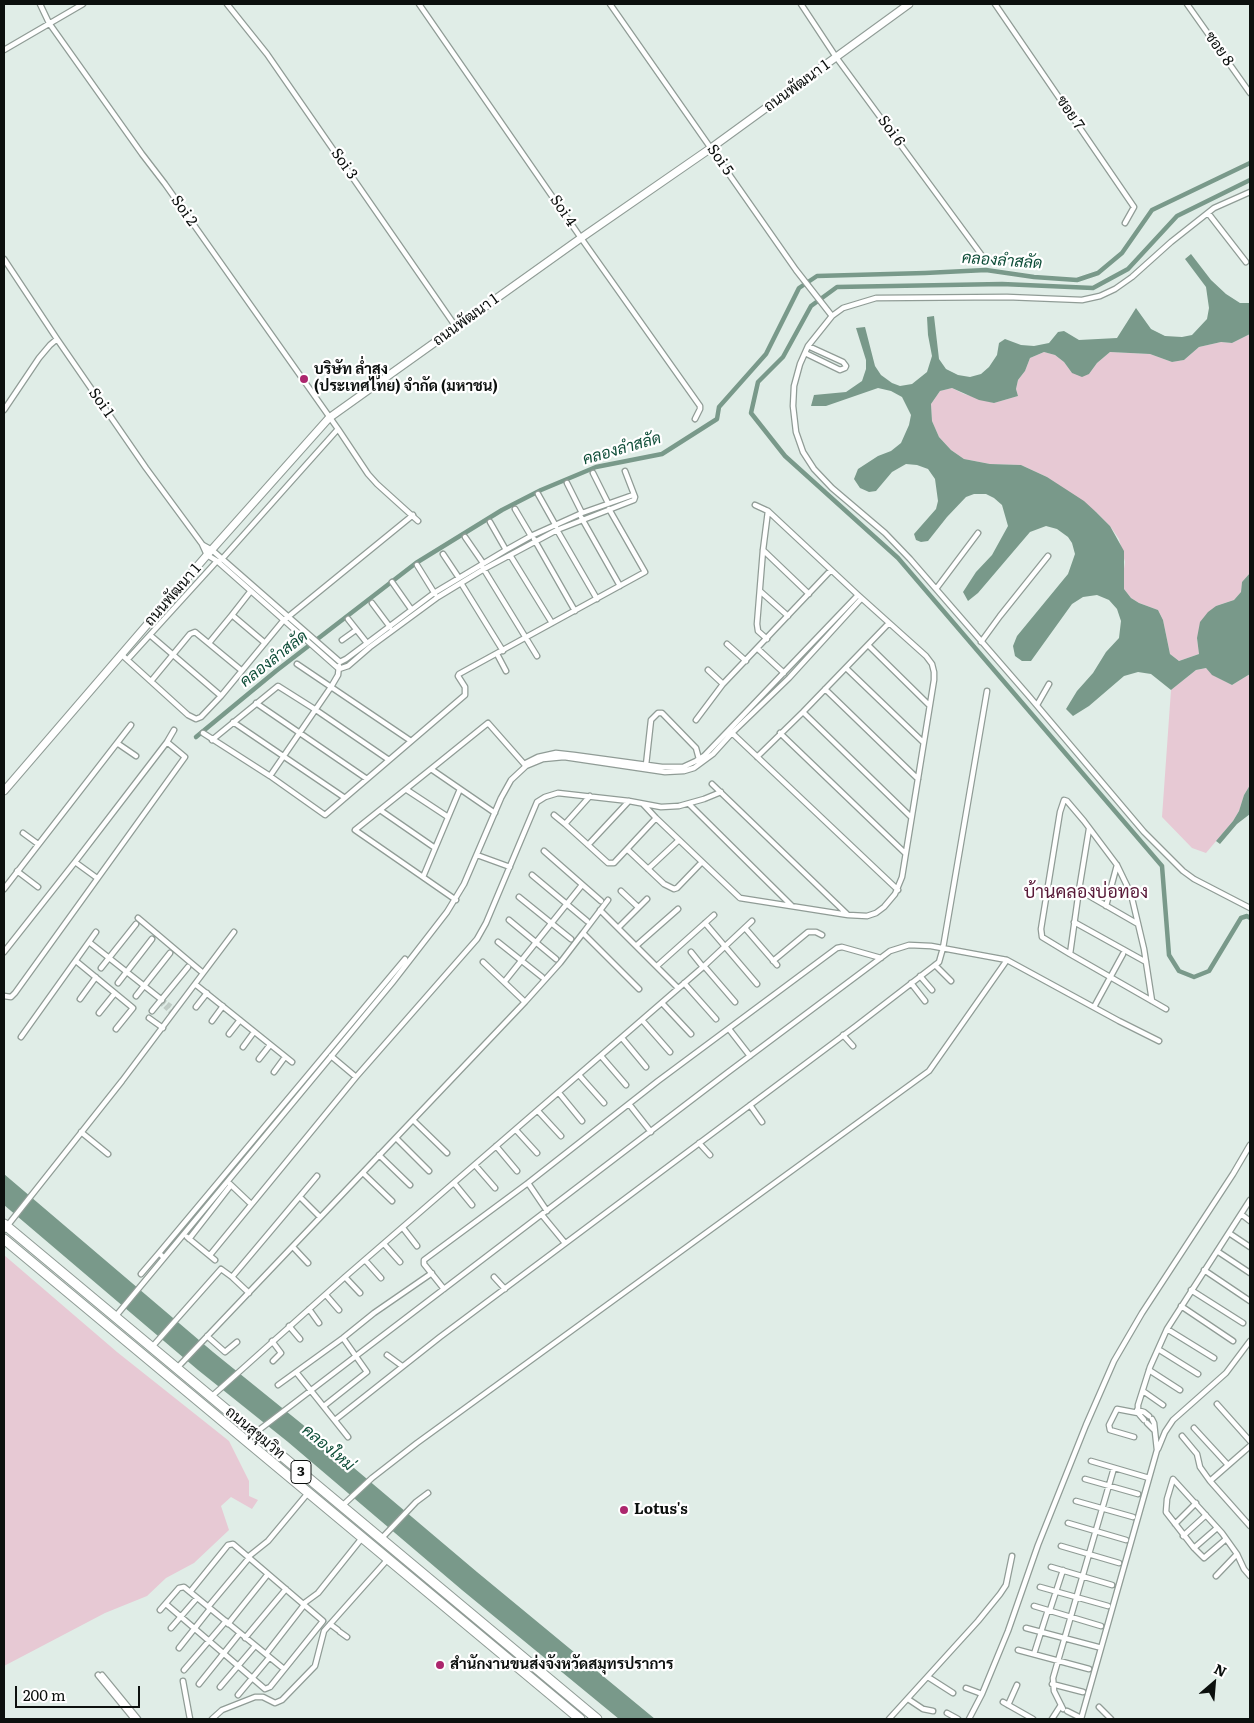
<!DOCTYPE html>
<html>
<head>
<meta charset="utf-8">
<style>
	body { margin:0 }
	#map { position:relative; width:1254px; height:1723px; overflow:hidden; background:#e0ede7; font-family:Literata,serif }
	canvas { display:block }
	.frame { position:absolute; inset:0; border:5px solid #0c100e; pointer-events:none }
	.north { position:absolute; left:1189px; top:1658px; width:50px; height:50px; -webkit-text-stroke:4px #fff; paint-order:stroke; rotate:27deg; font-size:14px; font-weight:700; line-height:20px; text-align:center; color:#0c100e }
	.north::after { content:''; display:block; margin:auto; width:18px; height:22px; background:#0c100e; clip-path:polygon(50% 0,100% 100%,50% 72%,0 100%) }
	.scale { position:absolute; left:15px; top:1686px; width:125px; height:22px; box-sizing:border-box; border:2px solid #0c100e; border-top:0; padding-left:6px; font-size:15px; line-height:18px; white-space:nowrap; color:#0c100e; -webkit-text-stroke:4px #fff; paint-order:stroke }
</style>
</head>
<body>
<div id="map">
<canvas width="1254" height="1723"></canvas>
<div class="frame"></div>
<div class="north">N</div>
<div class="scale">200 m</div>
</div>
<script>
const ctx = document.querySelector('canvas').getContext('2d');
ctx.lineJoin = 'round';
function fillPath(path, color) {
  ctx.fillStyle = color;
  ctx.fill(path, 'evenodd');
}
function toPath(rows) {
  const path = new Path2D();
  for (const r of rows) {
    path.moveTo(r[0], r[1]);
    for (let i = 2; i < r.length; i += 2) path.lineTo(r[i], r[i + 1]);
  }
  return path;
}
function trace(path, color, width, dash) {
  ctx.strokeStyle = color;
  ctx.lineWidth = width;
  ctx.lineCap = dash ? 'butt' : 'round';
  ctx.setLineDash(dash || []);
  ctx.stroke(path);
}
function write(font, color, halo, rows, align = 'center') {
  ctx.font = font + ' Literata,Sarabun,serif';
  ctx.lineWidth = 4.5;
  ctx.setLineDash([]);
  ctx.textBaseline = 'middle';
  ctx.strokeStyle = halo;
  ctx.fillStyle = color;
  for (const [text, x, y, turn = 0] of rows) {
    ctx.save();
    ctx.translate(x, y);
    ctx.rotate((+turn || 0) * Math.PI / 180);
    ctx.textAlign = isNaN(turn) ? turn : align;
    if (halo) ctx.strokeText(text, 0, 0);
    ctx.fillText(text, 0, 0);
    ctx.restore();
  }
}
const green = toPath([
	[1250,334,1250,573,1242,582,1241,592,1234,600,1216,606,1197,638,1199,654,1179,661,1170,654,1163,620,1158,610,1139,603,1131,598,1124,589,1123,575,1125,562,1119,539,1110,526,1096,512,1047,477,1021,465,990,464,964,459,951,450,939,437,932,421,931,404,940,391,952,388,964,394,994,403,1018,396,1016,389,1018,380,1025,371,1030,358,1044,352,1055,355,1064,362,1072,373,1089,374,1097,363,1110,352,1150,354,1172,362,1184,360,1199,347,1221,342,1232,343],
	[1206,668,1213,675,1232,685,1250,674,1250,785,1244,795,1239,811,1233,821,1206,853,1192,848,1162,817,1171,690,1196,670],
	[4,1255,117,1352,229,1441,249,1481,249,1496,258,1500,252,1509,231,1497,221,1506,229,1530,194,1563,166,1578,147,1596,105,1613,4,1666]
]);
const water = toPath([
	[1191,254,1211,280,1226,294,1240,303,1250,303,1250,334,1232,343,1221,342,1199,347,1184,360,1172,362,1150,354,1110,352,1097,363,1089,374,1082,377,1072,373,1064,362,1055,355,1044,352,1030,358,1025,371,1018,380,1016,389,1018,396,994,403,979,400,952,388,940,391,931,404,932,421,939,437,951,450,964,459,990,464,1021,465,1047,477,1084,501,1096,512,1110,526,1124,551,1124,589,1131,598,1139,603,1158,610,1163,620,1170,654,1179,661,1199,654,1197,638,1200,622,1208,612,1216,606,1234,600,1241,592,1242,582,1250,573,1250,674,1232,685,1212,675,1206,668,1196,670,1171,690,1151,674,1138,672,1124,676,1089,706,1073,716,1066,709,1077,691,1093,673,1106,652,1119,638,1121,621,1117,609,1109,600,1097,595,1083,597,1072,604,1031,661,1022,661,1015,656,1013,646,1017,636,1068,574,1075,554,1072,543,1068,537,1057,529,1046,526,1030,532,978,593,968,601,963,592,976,572,992,555,1008,526,1002,505,994,498,986,494,974,494,966,497,947,517,928,541,921,542,916,540,914,534,936,509,938,501,935,479,928,469,917,465,906,464,892,472,876,491,869,492,860,488,854,479,858,469,878,456,891,451,901,443,909,425,911,415,902,397,891,391,878,388,826,406,811,406,814,395,846,392,862,381,866,369,866,360,856,328,865,327,875,366,881,375,892,383,900,386,912,384,927,372,932,356,928,335,927,317,934,316,939,359,946,369,958,375,970,377,981,374,989,367,997,355,999,343,1005,339,1021,345,1034,346,1049,343,1058,332,1064,331,1079,340,1117,338,1136,308,1151,329,1165,336,1182,337,1192,335,1207,319,1209,308,1206,287,1185,259],
	[1250,785,1250,814,1237,824,1220,844,1216,841,1233,821,1239,811,1244,795],
	[4,1174,213,1352,302,1424,477,1572,655,1719,619,1719,462,1590,288,1442,198,1370,4,1205]
]);
const canal = toPath([
	[1250,180,1177,216,1128,269,1093,288,1002,284,837,287,811,306,783,357,758,382,751,413,785,456,898,558,1162,866,1169,955,1179,971,1194,977,1209,971,1241,918,1247,916,1250,918],
	[196,737,276,671,416,563,502,510,541,490,596,467,662,454,717,419,719,407,766,354,799,288,817,276,925,273,986,270,1034,277,1077,280,1098,273,1122,253,1152,210,1250,163]
]);
const streetTunnel = toPath([
	[162,1000,176,1010],
	[160,1002,173,1014]
]);
const street = toPath([
	[40,4,49,23,142,154,165,184,338,429,368,474,377,484,418,521],
	[227,4,267,54,456,327],
	[419,4,581,238,700,406,700,409,695,419],
	[610,4,796,270,832,316],
	[801,4,836,57,983,257],
	[995,4,1134,207,1125,223],
	[1187,4,1250,93],
	[4,50,83,4],
	[1250,192,1214,208,1171,242,1132,277,1115,289,1100,296,1082,300,1007,297,876,298,843,308,832,316,808,346,800,364,794,386,793,406,796,432,803,452,814,469,832,488,885,533,910,559,1028,695,1144,832,1183,871,1194,879,1250,908],
	[1208,213,1246,262],
	[4,259,57,339,146,468,202,544,207,555,217,561,339,669,348,666,370,647,438,597,484,569,557,530,634,500,635,497,625,471],
	[805,353,840,370,845,368,846,366,843,362,808,346],
	[4,410,39,358,50,345,57,339],
	[593,473,608,503],
	[567,483,582,513],
	[538,494,556,526],
	[755,505,768,511],
	[515,509,531,536],
	[581,517,620,586],
	[490,522,506,550],
	[557,530,597,599],
	[465,537,483,563],
	[534,539,575,611],
	[203,545,212,550,340,662],
	[763,550,809,594],
	[443,554,459,578],
	[510,555,552,623],
	[417,565,435,594],
	[483,568,537,656],
	[392,582,411,609],
	[461,583,503,651],
	[936,589,978,533],
	[760,591,788,616],
	[372,603,390,627],
	[232,615,250,592],
	[348,619,367,643],
	[150,635,221,696],
	[342,640,356,630],
	[981,642,1000,616,1048,556],
	[209,643,232,615,265,643],
	[727,644,746,661],
	[868,645,929,705],
	[758,649,784,673],
	[497,654,506,671],
	[122,655,188,715,196,719,201,717,221,696,283,621,413,515],
	[128,659,217,561,222,559,338,429],
	[340,662,346,659,434,593,506,550,531,536,582,513,633,495],
	[297,664,411,741],
	[846,668,923,742],
	[708,670,723,684],
	[152,680,190,634,195,632,241,670],
	[825,689,918,779],
	[256,703,367,779],
	[1037,705,1049,684],
	[803,712,911,817],
	[696,720,723,684,831,570],
	[233,722,345,798],
	[203,733,270,776,325,815,465,695,465,687,458,676,459,674,645,572,609,509],
	[732,733,898,890],
	[780,733,905,853],
	[212,740,278,686,316,710,389,760],
	[117,743,136,756],
	[757,757,803,712,889,623],
	[524,764,538,757,556,753,574,755,662,767,683,767,696,761,704,756,858,595],
	[646,765,651,720,658,713,662,713,696,748,699,759],
	[431,769,488,723,525,765],
	[270,776,331,687,338,675,339,666],
	[712,784,847,914],
	[407,790,448,817],
	[590,796,565,824,608,863,614,863,656,818],
	[643,804,656,818,740,898,848,915,867,916,876,913,884,907,895,894,902,877,934,680,934,672,932,664,926,656,858,595,768,511,763,550,757,624,758,631,767,639],
	[689,804,792,906],
	[380,810,435,848],
	[554,815,565,824],
	[23,833,38,844],
	[588,845,629,801],
	[628,850,664,884,674,889,677,888,702,862],
	[544,851,601,901],
	[477,855,510,867],
	[75,862,97,878],
	[648,869,679,840],
	[17,871,38,887],
	[532,875,587,921],
	[423,877,460,789],
	[4,889,131,725],
	[1079,890,1138,924],
	[621,891,638,907],
	[519,897,571,939],
	[456,900,355,830,431,769,495,813],
	[1106,906,1117,865],
	[600,910,678,988],
	[138,918,203,973],
	[509,920,556,959],
	[1074,922,1146,962],
	[705,923,757,984],
	[618,928,647,899],
	[745,928,777,965],
	[583,933,608,900],
	[89,942,162,1000],
	[498,942,542,977],
	[637,945,678,909],
	[4,952,75,862,167,742,174,730],
	[691,952,703,967],
	[1070,954,1079,890,1089,829],
	[76,961,133,1008,116,1029],
	[773,961,808,932,816,932,822,935],
	[483,962,525,1002],
	[935,965,951,981],
	[657,966,714,915],
	[704,966,735,1002],
	[101,968,136,924],
	[920,976,932,990],
	[505,981,582,885],
	[118,983,152,939],
	[684,983,716,1019],
	[911,983,925,1001],
	[195,984,292,1062],
	[4,996,11,997,15,993,185,757,167,742],
	[136,996,170,953],
	[80,999,96,977],
	[1152,1001,1144,949,1131,894,1117,865,1084,821,1067,801,1064,800,1060,812,1041,929,1042,937,1070,954,1166,1009],
	[662,1003,691,1034],
	[196,1007,207,993],
	[1094,1007,1123,954],
	[152,1011,188,967],
	[99,1013,115,993],
	[149,1018,163,1028],
	[642,1020,670,1052],
	[212,1021,223,1006],
	[729,1029,750,1056],
	[229,1034,240,1020],
	[843,1035,853,1046],
	[21,1037,96,932],
	[622,1038,646,1067],
	[243,1047,254,1032],
	[331,1056,356,1077],
	[601,1056,626,1085],
	[259,1059,270,1045],
	[274,1072,285,1057],
	[579,1075,604,1103],
	[559,1093,582,1121],
	[629,1104,651,1132],
	[750,1105,762,1122],
	[538,1111,561,1136],
	[413,1120,447,1153],
	[516,1130,537,1153],
	[81,1132,108,1154],
	[396,1138,429,1171],
	[699,1143,710,1155],
	[496,1146,517,1171],
	[379,1155,410,1185],
	[475,1165,495,1188],
	[363,1173,392,1201],
	[454,1183,472,1205],
	[528,1183,547,1211],
	[230,1184,251,1204],
	[300,1197,320,1217],
	[1241,1214,1250,1221],
	[542,1215,565,1243],
	[403,1228,417,1246],
	[4,1230,122,1081,234,932],
	[1229,1233,1250,1247],
	[187,1237,215,1260],
	[189,1239,231,1185],
	[384,1244,400,1262],
	[293,1247,308,1263],
	[1217,1251,1250,1273],
	[210,1255,356,1077,477,939,486,923,537,802,545,797,558,793,629,801,661,807,679,806,704,799,721,792],
	[164,1258,159,1253,405,959],
	[365,1260,381,1278],
	[1204,1270,1250,1301],
	[141,1274,159,1253],
	[232,1277,317,1176],
	[345,1277,360,1293],
	[494,1277,505,1289],
	[444,1289,424,1264,424,1260,528,1183,658,1081,837,948,842,947,881,958],
	[1191,1290,1243,1323],
	[326,1295,339,1310],
	[1181,1306,1233,1341],
	[309,1309,319,1323],
	[115,1317,392,983,447,912,464,884,501,798,511,780,526,766,543,759,564,757,665,772,684,771,694,768,713,754,732,733,789,678,861,599],
	[289,1326,300,1339],
	[1167,1329,1214,1358],
	[207,1336,225,1352,237,1342],
	[272,1341,281,1353,273,1361],
	[152,1347,221,1269,232,1277,249,1293],
	[1158,1349,1198,1374],
	[387,1355,402,1366],
	[177,1368,525,1002,560,963,583,933,639,989],
	[1149,1370,1180,1390],
	[296,1372,348,1437],
	[278,1385,343,1338,374,1313,432,1273],
	[1143,1391,1163,1405],
	[211,1397,345,1277,703,967,752,921],
	[1217,1404,1250,1441],
	[324,1406,367,1372,343,1338],
	[1137,1410,1144,1412,1149,1416],
	[335,1420,440,1337,856,1026,939,962,943,948,987,691],
	[1144,1420,1138,1413,1138,1405,1150,1367,1167,1329,1250,1200],
	[1147,1423,1154,1430],
	[1194,1428,1228,1465],
	[255,1433,727,1073,890,951,909,945,931,946,1007,960,1119,1021,1159,1041],
	[1182,1436,1197,1454,1200,1467,1210,1481],
	[1134,1437,1110,1430,1109,1425,1117,1409,1138,1413],
	[1250,1446,1210,1481,1250,1526],
	[1158,1449,1165,1432,1173,1420,1226,1373,1250,1341],
	[1091,1461,1149,1478],
	[1085,1479,1138,1494],
	[1076,1501,1133,1517],
	[342,1506,372,1478,417,1443,929,1071,1007,960],
	[1068,1523,1126,1540],
	[1175,1524,1196,1503],
	[1183,1536,1206,1515],
	[381,1539,416,1502,428,1493],
	[1226,1539,1204,1558,1194,1548,1166,1512,1167,1499,1173,1479,1222,1533,1237,1554,1244,1569,1250,1576],
	[1061,1546,1119,1563],
	[1194,1548,1217,1528],
	[248,1557,268,1541,308,1493],
	[1051,1567,1112,1585],
	[1216,1576,1237,1554],
	[1040,1587,1108,1606],
	[166,1604,265,1689,270,1687,323,1621,233,1544,228,1545,190,1592],
	[303,1604,318,1593,362,1538],
	[1034,1606,1101,1626],
	[208,1607,249,1558],
	[160,1610,179,1588,184,1587,284,1669],
	[1050,1610,1063,1570],
	[228,1624,268,1574],
	[330,1624,338,1630],
	[171,1628,197,1598],
	[1026,1628,1098,1647],
	[340,1632,347,1637],
	[245,1638,286,1589],
	[179,1648,210,1609],
	[1018,1650,1089,1669],
	[266,1654,304,1605],
	[1034,1654,1048,1610],
	[184,1670,226,1621],
	[98,1675,134,1719],
	[102,1675,138,1719],
	[928,1677,953,1693],
	[183,1681,190,1719],
	[199,1684,240,1633],
	[1052,1684,1083,1692],
	[220,1687,255,1646],
	[966,1688,982,1694],
	[238,1695,269,1658],
	[908,1699,923,1709,933,1711],
	[1003,1702,1033,1719],
	[1008,1705,1017,1685],
	[1099,1707,1111,1719],
	[1063,1709,1054,1691,1053,1678,1114,1468],
	[1067,1711,1081,1718],
	[947,1713,958,1719],
	[212,1719,222,1710,255,1697,263,1697,275,1703,282,1700,315,1666,324,1631,388,1559],
	[889,1719,978,1621,1000,1594,1006,1585,1012,1556],
	[969,1719,982,1694,1008,1631,1038,1545,1086,1425,1114,1361,1142,1313,1233,1174,1250,1145],
	[1052,1719,1061,1705],
	[1081,1719,1157,1450,1154,1423,1152,1419]
]);
const secondary = toPath([
	[4,791,207,555,329,418,581,238,711,148,909,4]
]);
const highway = toPath([
	[4,1224,597,1719],
	[4,1239,580,1719]
]);
const markers = [
	[304,379,5,"#ac266d"],
	[624,1510,5,"#ac266d"],
	[440,1665,5,"#ac266d"]
];
const shields = [
	[301,1472,20]
];
const shieldNames = [
	["3",301,1472]
];
const streetNames = [
	["ซอย 8",1219,49,55],
	["ถนนพัฒนา 1",797,86,-36],
	["ซอย 7",1070,113,56],
	["Soi 6",891,131,54],
	["Soi 5",720,160,55],
	["Soi 3",344,164,55],
	["Soi 2",184,211,55],
	["Soi 4",563,211,56],
	["ถนนพัฒนา 1",466,320,-36],
	["Soi 1",101,403,55],
	["ถนนพัฒนา 1",173,595,-49],
	["ถนนสุขุมวิท",255,1433,40]
];
const poiNames = [
	["บริษัท ล่ำสูง",314,370],
	["(ประเทศไทย) จำกัด (มหาชน)",314,387],
	["Lotus's",634,1510],
	["สำนักงานขนส่งจังหวัดสมุทรปราการ",450,1665]
];
const waterNames = [
	["คลองลำสลัด",1002,261,4],
	["คลองลำสลัด",622,449,-16],
	["คลองลำสลัด",274,659,-38],
	["คลองใหม่",328,1448,40]
];
const quarterNames = [
	["บ้านคลองบ่อทอง",1086,893]
];
fillPath(green, '#e7c9d4');
fillPath(water, '#79998a');
trace(canal, '#79998a', 4.5);
trace(streetTunnel, '#c0ccc6', 4.5, [4.5, 2]);
trace(street, '#909c96', 7);
trace(secondary, '#909c96', 9);
trace(highway, '#909c96', 11);
trace(street, '#fff', 4.5);
trace(secondary, '#fff', 7);
trace(highway, '#fff', 9);
for (const [x, y, r, color] of markers) {
  const dot = new Path2D();
  dot.arc(x, y, r, 0, 2 * Math.PI);
  ctx.fillStyle = color;
  ctx.fill(dot);
  trace(dot, '#fff', 2);
}
for (const [x, y, w] of shields) {
  const box = new Path2D();
  box.roundRect(x - w / 2, y - 11.5, w, 23, 4);
  ctx.fillStyle = '#fff';
  ctx.fill(box);
  trace(box, '#0c100e', 1);
}
write('bold 14px', '#0c100e', null, shieldNames);
write('15px', '#0c100e', '#fff', streetNames);
write('bold 15px', '#0c100e', '#fff', poiNames, 'left');
write('italic 16px', '#0f4e39', '#fff', waterNames);
write('18px', '#581938', '#fff', quarterNames);
</script>
</body>
</html>
